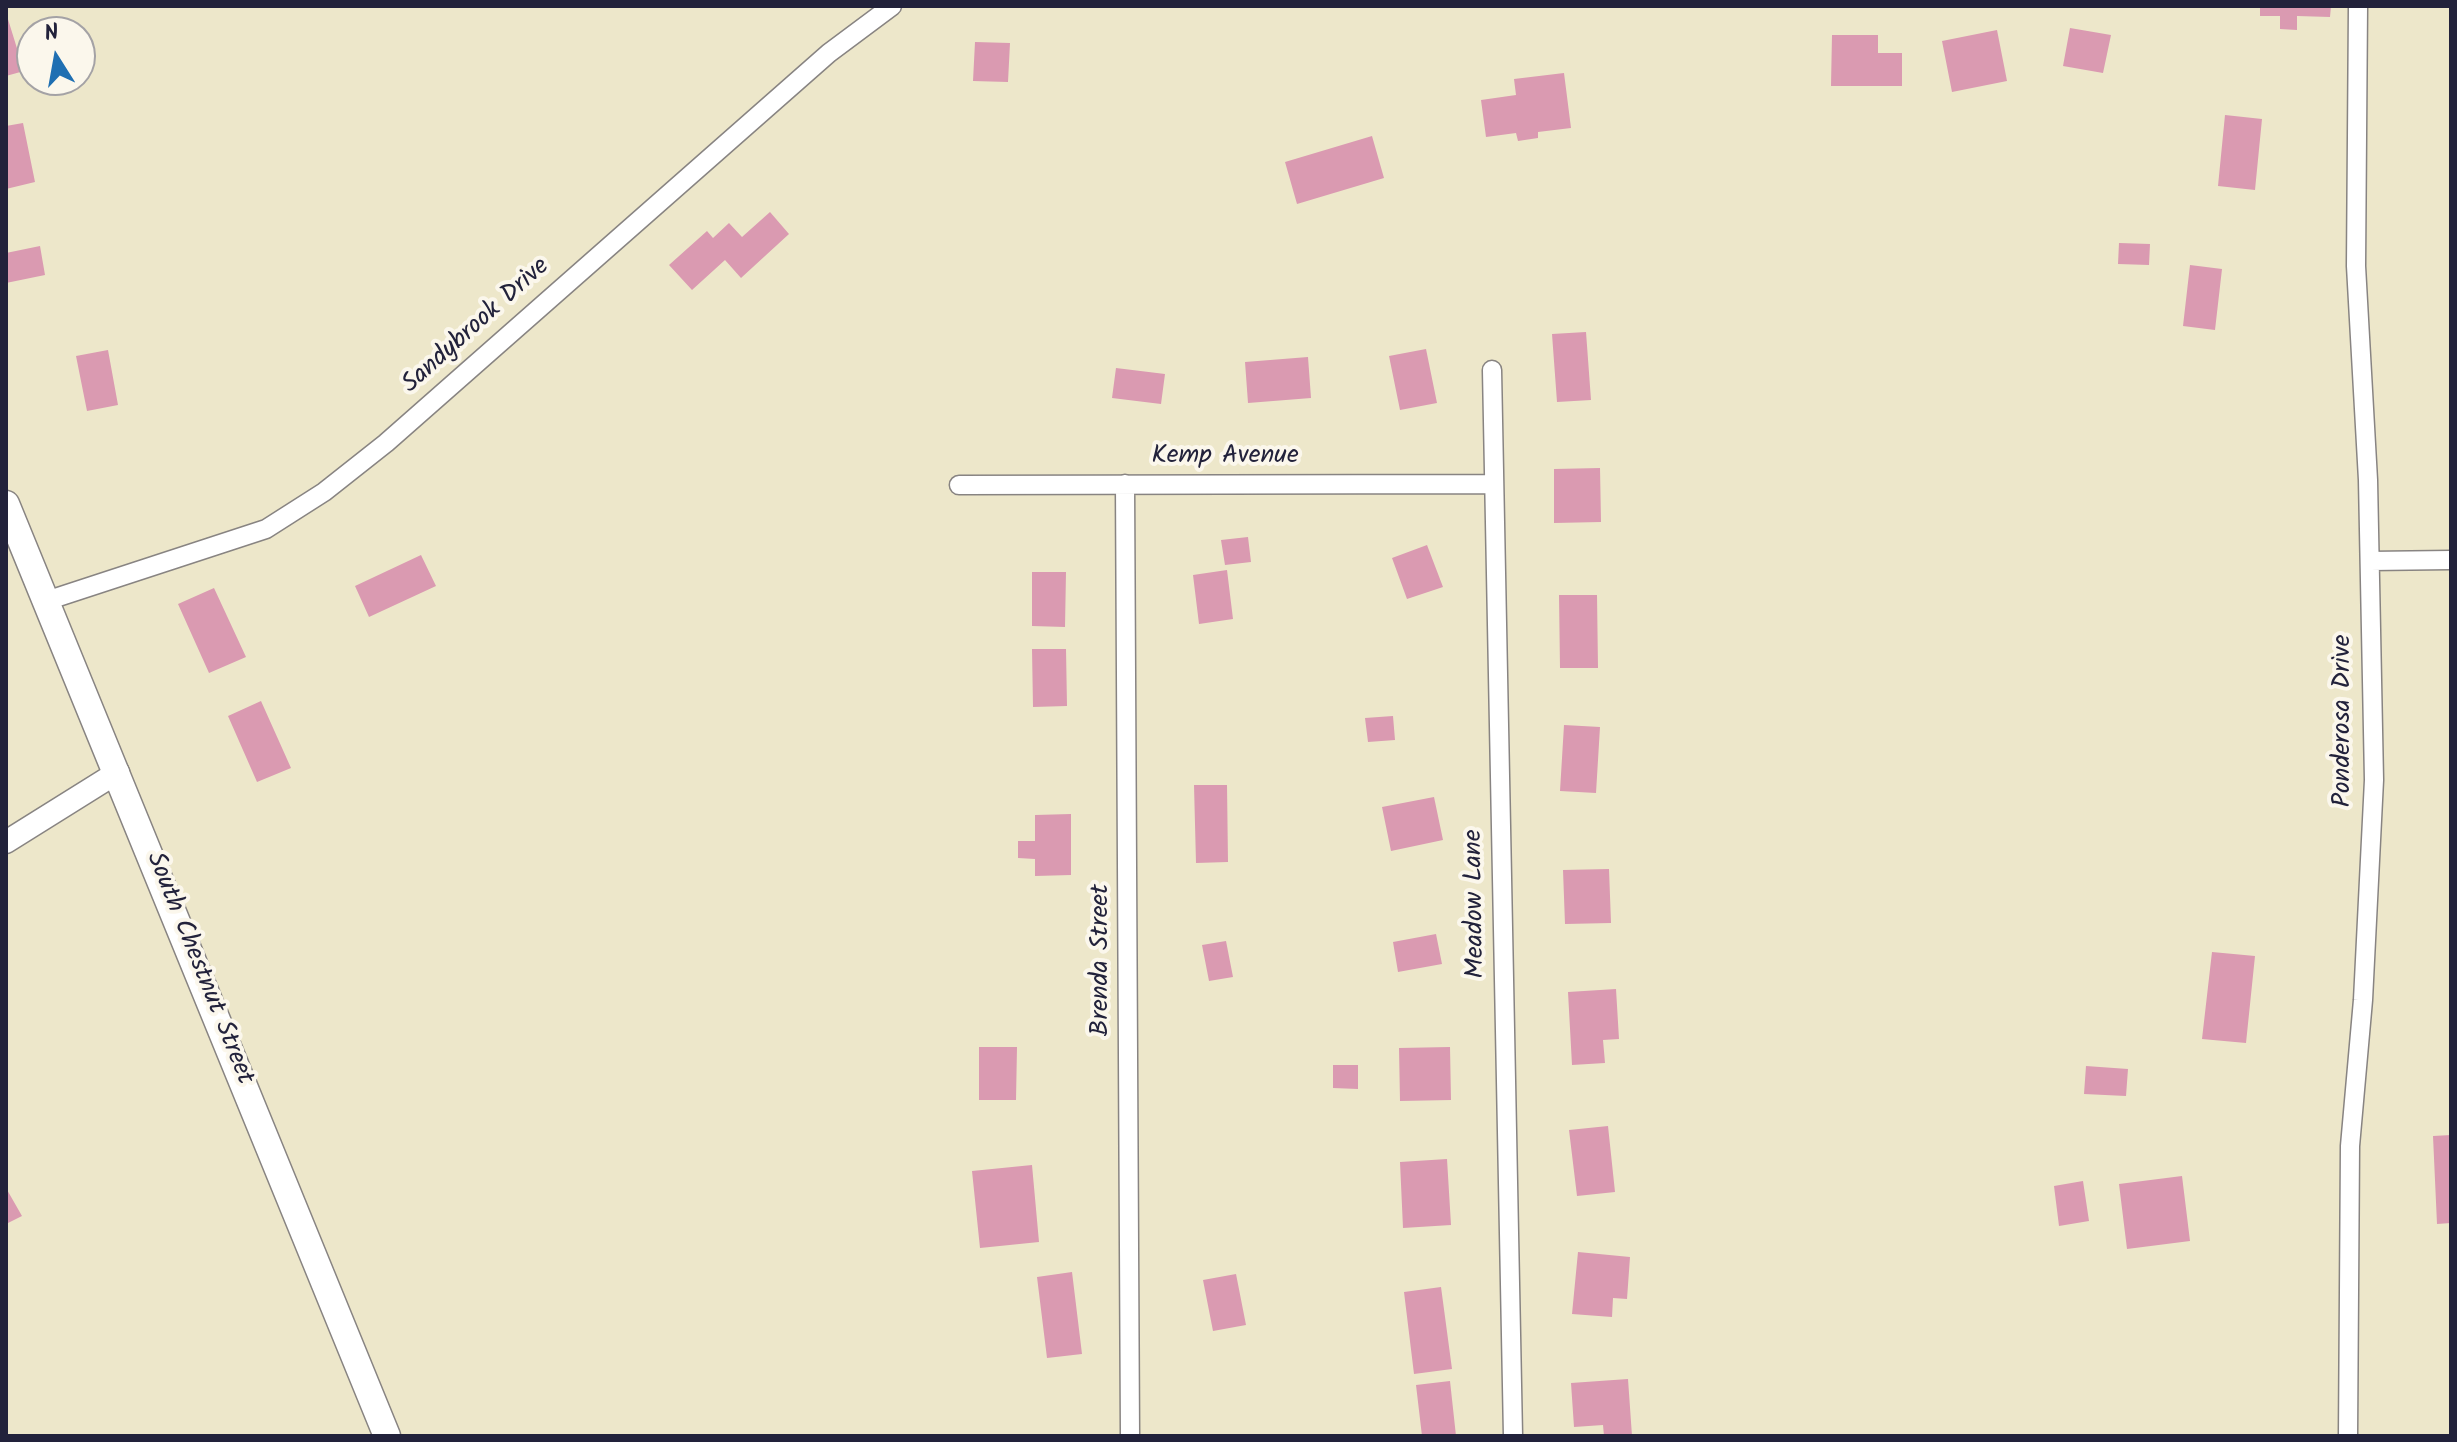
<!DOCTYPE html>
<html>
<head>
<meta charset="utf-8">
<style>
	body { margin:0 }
	#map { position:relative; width:2457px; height:1442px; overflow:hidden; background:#ede7ca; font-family:Kalam,sans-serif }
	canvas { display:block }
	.frame { position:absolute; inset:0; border:8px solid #22223b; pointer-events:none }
	.north { position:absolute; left:16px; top:16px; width:80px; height:80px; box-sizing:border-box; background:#fbf7ec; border:2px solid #a4a2a5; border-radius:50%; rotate:349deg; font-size:22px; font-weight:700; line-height:32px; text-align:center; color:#22223b }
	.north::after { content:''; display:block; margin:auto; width:28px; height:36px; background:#1f6fb2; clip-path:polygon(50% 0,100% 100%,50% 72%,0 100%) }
</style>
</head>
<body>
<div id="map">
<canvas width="2457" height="1442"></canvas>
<div class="frame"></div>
<div class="north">N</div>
</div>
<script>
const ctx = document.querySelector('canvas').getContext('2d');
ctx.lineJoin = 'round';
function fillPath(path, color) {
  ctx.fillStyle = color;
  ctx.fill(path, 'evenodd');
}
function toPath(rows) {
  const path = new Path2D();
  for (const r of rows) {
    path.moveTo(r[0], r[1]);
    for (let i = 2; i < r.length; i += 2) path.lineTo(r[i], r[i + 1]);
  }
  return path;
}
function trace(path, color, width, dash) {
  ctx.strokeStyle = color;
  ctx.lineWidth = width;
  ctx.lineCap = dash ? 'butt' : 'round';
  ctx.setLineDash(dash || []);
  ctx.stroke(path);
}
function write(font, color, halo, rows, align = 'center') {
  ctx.font = font + ' Kalam,sans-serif';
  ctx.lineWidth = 8;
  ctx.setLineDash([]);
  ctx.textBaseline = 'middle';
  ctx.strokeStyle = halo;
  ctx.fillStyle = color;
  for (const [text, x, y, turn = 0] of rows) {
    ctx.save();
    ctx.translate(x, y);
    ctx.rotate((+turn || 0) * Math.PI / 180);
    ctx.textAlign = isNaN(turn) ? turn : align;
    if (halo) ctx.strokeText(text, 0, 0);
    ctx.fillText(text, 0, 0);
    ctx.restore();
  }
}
const building = toPath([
	[2260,6,2331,6,2330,17,2297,16,2297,30,2280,29,2280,16,2260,16],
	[7,16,24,71,6,76,6,17],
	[2070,28,2111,35,2103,73,2063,66],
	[1997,30,2007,81,1952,92,1942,41],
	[1832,35,1878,35,1878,53,1902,53,1902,86,1831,86],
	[975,42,1010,43,1008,82,973,81],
	[1564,73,1571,128,1538,132,1538,138,1518,141,1516,133,1486,137,1481,100,1516,95,1514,79],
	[2225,115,2262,119,2255,190,2218,186],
	[23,123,35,182,6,189,6,126],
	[1372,136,1384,178,1297,204,1285,162],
	[770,212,789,234,741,278,725,260,692,290,669,265,707,231,713,238,729,223,742,237],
	[2119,243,2150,244,2149,265,2118,264],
	[40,246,45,275,6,283,6,253],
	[2190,265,2222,269,2215,330,2183,326],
	[1586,332,1591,400,1557,402,1552,334],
	[1426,349,1437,403,1400,410,1389,356],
	[108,350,118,405,87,411,76,356],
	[1308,357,1311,398,1248,403,1245,362],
	[1116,368,1165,374,1161,404,1112,398],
	[1600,468,1601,522,1554,523,1554,469],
	[1248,537,1251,562,1225,565,1221,540],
	[1427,545,1443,587,1407,599,1392,558],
	[421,555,436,586,369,617,355,586],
	[1227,570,1233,619,1199,624,1193,575],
	[1032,572,1066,572,1065,627,1032,626],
	[214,588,246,657,209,673,178,604],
	[1559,595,1597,595,1598,668,1560,668],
	[1032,649,1066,649,1067,706,1033,707],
	[261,701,291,768,257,782,228,716],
	[1393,716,1395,740,1368,742,1365,718],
	[1564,725,1600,727,1596,793,1560,791],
	[1194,785,1227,785,1228,862,1196,863],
	[1434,797,1443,840,1391,851,1382,807],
	[1071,814,1071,875,1035,876,1035,859,1018,858,1018,841,1035,841,1035,815],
	[1609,869,1611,923,1565,924,1563,870],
	[1436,934,1442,964,1398,972,1393,942],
	[1226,941,1233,977,1209,981,1202,945],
	[2212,952,2255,956,2246,1043,2202,1039],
	[1616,989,1619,1039,1603,1040,1605,1063,1572,1065,1568,992],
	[979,1047,1017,1047,1016,1100,979,1100],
	[1450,1047,1451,1100,1400,1101,1399,1048],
	[1333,1065,1358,1065,1358,1089,1333,1088],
	[2086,1066,2128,1069,2126,1096,2084,1094],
	[1608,1126,1615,1192,1577,1196,1569,1130],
	[2451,1135,2451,1223,2437,1224,2433,1136],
	[1447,1159,1451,1225,1403,1228,1400,1162],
	[1032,1165,1039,1242,980,1248,972,1171],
	[2182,1176,2190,1241,2127,1249,2119,1184],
	[2083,1181,2089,1221,2059,1226,2054,1186],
	[6,1188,22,1216,6,1224],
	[1578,1252,1630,1257,1627,1299,1613,1298,1612,1317,1572,1314],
	[1072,1272,1082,1354,1047,1358,1037,1277],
	[1236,1274,1246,1325,1213,1331,1203,1280],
	[1441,1287,1452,1369,1414,1374,1404,1292],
	[1628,1379,1632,1436,1604,1436,1603,1425,1574,1427,1571,1383],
	[1450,1381,1456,1436,1422,1436,1416,1385]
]);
const minor = toPath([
	[1492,370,1513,1436],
	[1125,484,1130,1436],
	[959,485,1492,484],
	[2370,561,2451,560],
	[46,601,266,529,324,492,386,443,829,53,892,6],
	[2348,1436,2350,1146,2363,1000,2374,780,2368,480,2356,266,2358,6]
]);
const tertiary = toPath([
	[6,842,118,772]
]);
const secondary = toPath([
	[6,504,387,1436]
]);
const streetNames = [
	["Sandybrook Drive",477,327,-42],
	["Kemp Avenue",1225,458],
	["Ponderosa Drive",2345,721,-90],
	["Meadow Lane",1477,904,-91],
	["Brenda Street",1103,960,-90],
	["South Chestnut Street",198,969,68]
];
fillPath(building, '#da9ab1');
trace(minor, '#888482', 21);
trace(tertiary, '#888482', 25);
trace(secondary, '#888482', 29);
trace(minor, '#fff', 18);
trace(tertiary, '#fff', 22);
trace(secondary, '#fff', 26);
write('26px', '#22223b', '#fbf7ec', streetNames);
</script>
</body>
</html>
